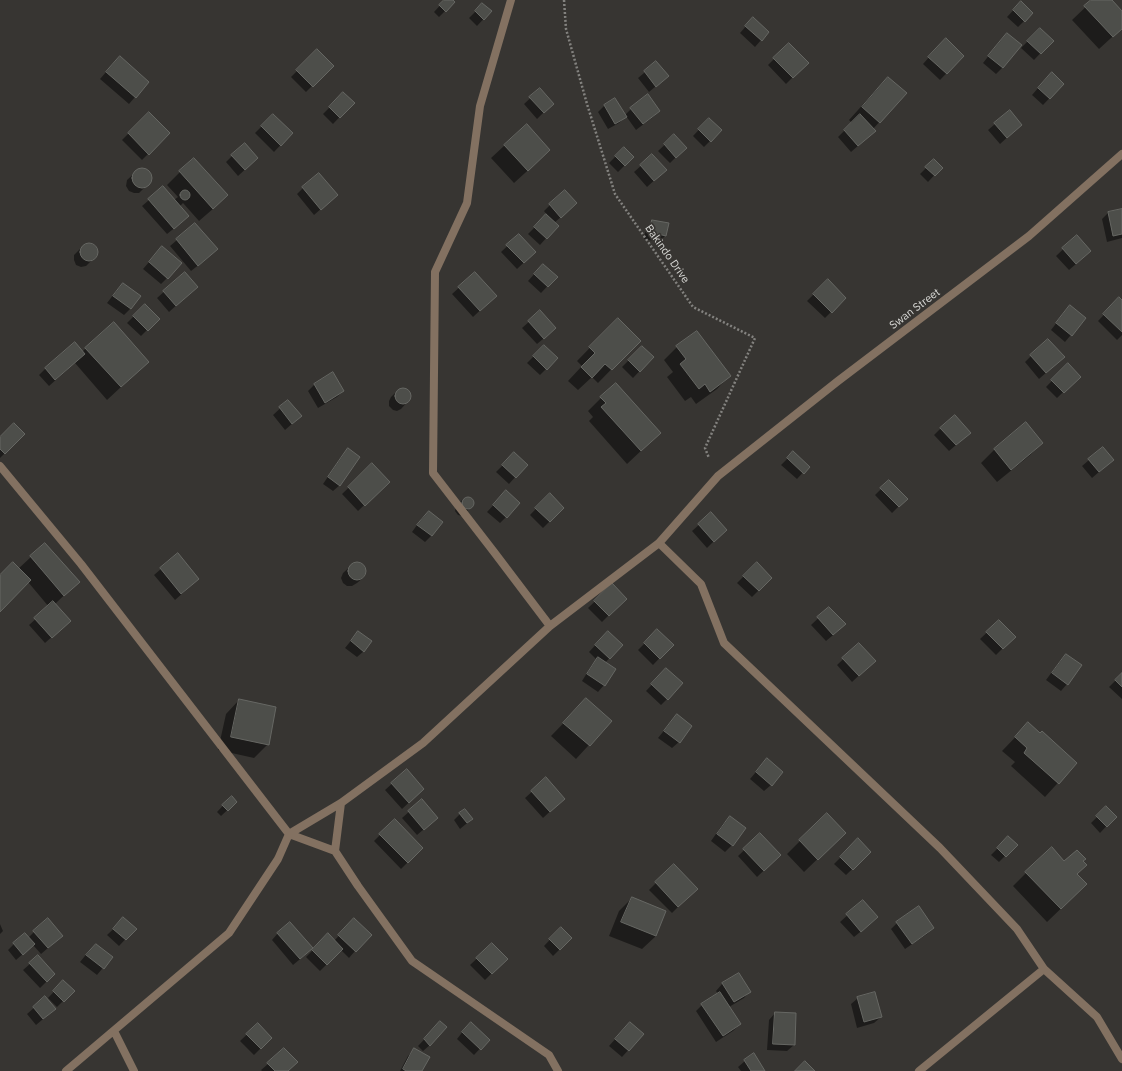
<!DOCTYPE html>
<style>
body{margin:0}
canvas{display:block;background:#373532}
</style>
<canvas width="1122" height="1071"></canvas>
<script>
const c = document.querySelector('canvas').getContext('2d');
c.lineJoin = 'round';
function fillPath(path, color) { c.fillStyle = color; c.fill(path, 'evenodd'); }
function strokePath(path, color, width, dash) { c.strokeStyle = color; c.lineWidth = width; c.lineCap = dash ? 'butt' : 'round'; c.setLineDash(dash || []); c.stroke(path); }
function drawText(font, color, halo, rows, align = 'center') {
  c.font = font + ' "IBM Plex Sans",sans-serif'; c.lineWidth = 3.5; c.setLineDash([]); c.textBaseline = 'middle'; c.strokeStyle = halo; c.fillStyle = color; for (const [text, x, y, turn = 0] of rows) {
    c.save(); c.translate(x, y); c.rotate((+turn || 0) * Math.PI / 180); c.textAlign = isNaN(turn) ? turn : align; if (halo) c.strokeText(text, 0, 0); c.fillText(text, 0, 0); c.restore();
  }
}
fillPath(new Path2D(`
 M445,0H451L454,2L439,17L434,12Z
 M1093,0H1110L1122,12V28L1099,49L1072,20Z
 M1021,2L1032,13L1018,27L1007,17Z
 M476,11H491L477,26L469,18Z
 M747,25L768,32L755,47L740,33Z
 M1040,29L1052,41L1034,60L1021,48Z
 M1001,40L1002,68L996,74L983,63Z
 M789,44L807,63L786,84L768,65Z
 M939,46L963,56L940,80L923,64Z
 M317,51L332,66L306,92L291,77Z
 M656,63L668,76L649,92L638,78Z
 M113,64L148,82L129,104L100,79Z
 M888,78L906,93L873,129L868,137L851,152L838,137L852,123L849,120L875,91Z
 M1045,80L1063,84L1043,105L1032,95Z
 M540,89L546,110L537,119L524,104Z
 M343,94L353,103L333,124L323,114Z
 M615,99L625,115L631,109L659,111L653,117L636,130L626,116L619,123L608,129L598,112L604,106Z
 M149,113L169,133L142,160L122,140Z
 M273,115L292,133L274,152L255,133Z
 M709,119L721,130L704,147L693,136Z
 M995,124L1021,125L1000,144L988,130Z
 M674,136L685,148L670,163L658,151Z
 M505,145L536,163L514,183L491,158Z
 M624,148L633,157L618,172L609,163Z
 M232,156L251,164L238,176L226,162Z
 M652,156L659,176L647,187L634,172Z
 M934,160L941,168L928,182L920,174Z
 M143,169L148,171L151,176L150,182L139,193H134L129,191L126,186L127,180L138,170Z
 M180,172L214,208L199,221L183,203L180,206L182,222L167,234L142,206L149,200H174L178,197L167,185Z
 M303,188L330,201L314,215L297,194Z
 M550,205L569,210L554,223L557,226L540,245L528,234L547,215L544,211Z
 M1122,210V238L1107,242L1102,219L1108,213Z
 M653,221L665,236L659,242L644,239L646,227Z
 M519,235L535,252L517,269L501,252Z
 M1077,236L1083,258L1069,270L1056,256Z
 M177,240L210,256L191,271L170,246Z
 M90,243L95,245L97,250V255L86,266L81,267L76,265L74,260V255L85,244Z
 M156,254L167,278L161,284L143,269Z
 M537,271L556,277L541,293L528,281Z
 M185,273L190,293L169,312L157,298Z
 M475,273L489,302L473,317L452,294Z
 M828,280L845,298L825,318L807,301Z
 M123,284L139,296L130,309L124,315L107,303L117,290Z
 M1119,299L1122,301V335L1117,340L1098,321Z
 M145,305L158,319L141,336L127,323Z
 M540,312L549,334L537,344L522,328Z
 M1064,313L1085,318L1065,342L1051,330Z
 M618,319L639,341L598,383L592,377L578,390L568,381L582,366L577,361Z
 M544,346L557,358L540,375L527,363Z
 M642,347L653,357L633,378L622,367Z
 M677,347L730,375L717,389L696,404L691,397L685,401L667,377L673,372L664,360Z
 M86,348L148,362L107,400L75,363L49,386L39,375L46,368L82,352Z
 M1031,356L1057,363L1039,379L1025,362Z
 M1068,364L1080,376L1057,398L1046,387Z
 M332,374L343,391L337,397L318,408L308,391L314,385Z
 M403,389L407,390L410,393L411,398L401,409L397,411L393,410L389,406V401L391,397L398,390Z
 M601,398L660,433L627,464L589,421L593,417L588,411Z
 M288,401L301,416L285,430L273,415Z
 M1026,423L1042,443L1029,456L997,482L981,463L994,450Z
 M941,428L963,439L949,451L934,435Z
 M24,434L0,458V438Z
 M348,450L340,485L333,491L323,484L342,456Z
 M793,453L808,467L797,479L781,465Z
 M514,454L526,465L509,484L496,472Z
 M1089,460L1106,466L1092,478L1082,466Z
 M372,465L388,482L358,511L342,494Z
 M889,481L906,499L892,513L875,495Z
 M550,494L563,508L543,528L530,515Z
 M467,497L471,498L473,502L472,506L462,516L458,515L455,511L456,507L462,500Z
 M500,498L506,517L500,523L487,512Z
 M429,512L442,522L431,536L425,542L412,532L422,518Z
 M711,514L725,530L707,548L692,531Z
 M45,544L78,582L55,604L63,627L45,643L29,625L49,607L28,582L0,610V576L18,569Z
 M178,554L192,585L175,600L154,575Z
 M354,563H360L364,567L366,572L364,577L357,583L352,586H347L343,583L341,578L343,573Z
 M757,563L771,578L752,597L737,583Z
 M612,585L625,599L602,622L588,608Z
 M829,608L838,631L826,641L811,625Z
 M999,621L1014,637L996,655L980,639Z
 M657,631L672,645L653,665L638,650Z
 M358,632L364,651L357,657L345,648Z
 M601,639L621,645L605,663L604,685L598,692L582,681L592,665L597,660L589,652Z
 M859,644L868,667L852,682L837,665Z
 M1066,655L1067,684L1061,691L1046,680L1060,661Z
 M1122,674V699L1109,687Z
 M660,676L667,699L661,705L646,691Z
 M239,700L268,744L254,758L218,750L226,714Z
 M586,700L611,721L576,759L551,736Z
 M677,715L679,742L672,748L658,738L671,722Z
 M1028,724L1076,763L1045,797L1011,766L1015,762L1002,751Z
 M761,766L771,785L764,791L750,779Z
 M406,771L417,795L402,809L385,790Z
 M546,779L557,805L543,818L525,798Z
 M231,797L236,802L221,816L217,812Z
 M421,801L430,824L417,835L402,818Z
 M1106,808L1115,817L1100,833L1091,823Z
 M460,814L472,819L460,829L454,820Z
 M730,817L744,828L732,845L725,852L711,841L723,824Z
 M395,820L422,848L401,869L374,841Z
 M760,835L780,855L757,877L738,856Z
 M1008,838L1016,845L999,862L991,855Z
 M858,840L870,852L846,875L834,864Z
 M800,841L831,846L804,872L787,854Z
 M1082,861L1076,874L1073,897L1047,922L1013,886L1026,873L1064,862Z
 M674,865L696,889L672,913L649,890Z
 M632,898L656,936L642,949L609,936L619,911Z
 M863,901L870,924L854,937L840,922Z
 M124,919L135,929L119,946L107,935Z
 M897,923L933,928L927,934L905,949L891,929Z
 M0,924L3,931L0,934Z
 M348,926L355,951L349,958L341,950L320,971L306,957L328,935L334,941Z
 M561,928L571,938L553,956L544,946Z
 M34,932L55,942L41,954L33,945L16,960L8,950L14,944L28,938Z
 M278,933L305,955L293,965L272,940Z
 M492,944L506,959L485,980L470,965Z
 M89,951L111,958L97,975L80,962Z
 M38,957L54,974L40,988L23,970Z
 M739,974L750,991L744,998L729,1007L740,1024L733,1031L716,1042L696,1011L702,1005L718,994L716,991L722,984Z
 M63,982L73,991L57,1007L48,998Z
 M45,998L55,1009L36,1025L27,1014Z
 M858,998L881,1017L874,1023L857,1028L851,1004Z
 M775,1013L794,1045L787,1051L767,1050L769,1020Z
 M258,1024L271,1038L254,1055L240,1041Z
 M434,1029L430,1045L423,1051L418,1046Z
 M624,1029L643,1034L622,1057L609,1046Z
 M464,1030L488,1040L474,1055L457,1039Z
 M415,1049L421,1071H400L408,1056Z
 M745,1061L764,1071H741L738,1067Z
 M268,1064L287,1071H262L261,1070Z`), '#0007');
const building = new Path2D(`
 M444,0H453L455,2L446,12L439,5Z
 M1091,0H1112L1122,11V29L1113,37L1084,6Z
 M1021,1L1033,13L1025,22L1013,10Z
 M482,3L492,11L484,20L475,11Z
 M753,17L769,32L762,41L745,26Z
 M1040,28L1054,41L1041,54L1027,41Z
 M1007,33L1022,45L1003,68L988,56Z
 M946,38L964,56L947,74L928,57Z
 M789,43L809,63L793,78L773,58Z
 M317,49L334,66L313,87L296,70Z
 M120,56L149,82L136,98L106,72Z
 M656,61L669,76L656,87L644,71Z
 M1052,72L1064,84L1050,99L1038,88Z
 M888,77L907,93L880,123L862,107Z
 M540,88L554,104L544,113L529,97Z
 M343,92L355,103L340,118L329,107Z
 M648,94L660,111L643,124L630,108Z
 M615,98L627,117L615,124L604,105Z
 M1010,110L1022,125L1007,138L994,123Z
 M149,112L170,133L149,155L128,133Z
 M273,114L293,133L281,146L261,126Z
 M860,114L876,131L858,146L844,130Z
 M709,118L722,130L711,142L698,129Z
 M527,124L550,150L528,171L504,145Z
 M674,134L687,148L676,158L664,144Z
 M245,143L258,158L245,170L231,155Z
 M624,147L634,157L625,166L615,156Z
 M652,154L667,170L654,181L640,165Z
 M194,158L228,195L213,209L179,171Z
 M934,159L943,168L935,176L925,167Z
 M132 178a10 10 0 1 1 20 0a10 10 0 1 1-20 0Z
 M319,173L338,195L321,210L302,187Z
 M163,186L189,216L174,229L148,199Z
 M565,190L577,203L561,218L549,204Z
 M180 195a5 5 0 1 1 10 0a5 5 0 1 1-10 0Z
 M1122,209V234L1113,236L1108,212Z
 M546,214L559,226L547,239L534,227Z
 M652,220L669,223L666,236L650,232Z
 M195,223L218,249L198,266L176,239Z
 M519,234L536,252L524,263L506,245Z
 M1077,235L1091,251L1076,264L1062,248Z
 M80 252a9 9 0 1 1 18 0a9 9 0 1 1-18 0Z
 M162,246L182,263L168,279L149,262Z
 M543,264L558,277L548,287L534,274Z
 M185,272L198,287L176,306L163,291Z
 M475,272L497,296L480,311L458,287Z
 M828,279L846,298L832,313L813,294Z
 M123,283L141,296L131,309L113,296Z
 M1119,297L1122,300V332L1103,314Z
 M145,304L160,319L148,331L133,316Z
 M1070,305L1086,318L1072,336L1056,323Z
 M540,310L556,328L544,339L528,321Z
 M618,318L641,341L612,370L605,364L592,378L581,367L595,353L589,347Z
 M114,322L149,362L121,387L85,348Z
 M697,331L731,376L710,392L705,384L699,389L680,364L686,359L676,346Z
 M1048,339L1065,357L1046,373L1030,355Z
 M75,342L85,354L55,380L45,368Z
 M544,345L558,358L547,370L533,356Z
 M642,346L654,357L640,372L628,360Z
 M1068,363L1081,377L1064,393L1051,380Z
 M333,372L344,391L325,403L314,384Z
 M616,383L661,433L641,451L601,407L606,403L600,397Z
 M395 396a8 8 0 1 1 16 0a8 8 0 1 1-16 0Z
 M288,400L302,416L292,424L279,407Z
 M955,415L971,433L956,445L940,428Z
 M1026,422L1043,443L1011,470L994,449Z
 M14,423L25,434L5,454L0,449V437Z
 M1103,447L1114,460L1099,472L1088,459Z
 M348,448L360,457L340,486L328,477Z
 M793,451L810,467L804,474L787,458Z
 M514,452L528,465L516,478L502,465Z
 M372,463L390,482L365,506L348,487Z
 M889,480L908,499L899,507L880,488Z
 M506,490L520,503L507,518L493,505Z
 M550,493L564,508L550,522L535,508Z
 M462 503a6 6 0 1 1 12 0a6 6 0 1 1-12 0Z
 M429,511L443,522L432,536L417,525Z
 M711,512L727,530L714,542L698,524Z
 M45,543L80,582L64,596L30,556Z
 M178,553L199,579L181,594L160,568Z
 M348 571a9 9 0 1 1 18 0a9 9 0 1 1-18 0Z
 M13,562L31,580L0,612V575Z
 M757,562L772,578L759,591L743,576Z
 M612,583L627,599L609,616L594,601Z
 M53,601L71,621L52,638L34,618Z
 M829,607L846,624L833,635L817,617Z
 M999,620L1016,637L1003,649L986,632Z
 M657,629L674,645L660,659L644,643Z
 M358,631L372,641L364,652L351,641Z
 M608,631L623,645L610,659L595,645Z
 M859,643L876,661L859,676L842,658Z
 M1066,654L1082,665L1068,685L1052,673Z
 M598,657L616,669L605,686L587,674Z
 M666,668L683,683L668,700L651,684Z
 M1122,673V687L1115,680Z
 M586,698L612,721L590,746L563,723Z
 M239,699L276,707L269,745L231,737Z
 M677,714L692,726L680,743L664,731Z
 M1028,722L1040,733L1042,731L1077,763L1059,784L1024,753L1027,748L1015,737Z
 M767,758L783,772L772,786L756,772Z
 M407,769L424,789L409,803L391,783Z
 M546,777L565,799L550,812L531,791Z
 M232,796L237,802L228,811L222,805Z
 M422,799L438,818L424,830L408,811Z
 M1106,806L1117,817L1107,827L1096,816Z
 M465,809L473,819L467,823L459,813Z
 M827,813L846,833L818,860L799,840Z
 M730,816L746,828L733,846L717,834Z
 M395,819L423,848L408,863L379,834Z
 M760,833L781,855L764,871L743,849Z
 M1008,836L1018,845L1006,857L997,848Z
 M858,838L871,852L853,870L840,857Z
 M1052,847L1064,861L1077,850L1086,859L1083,861L1087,865L1077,874L1087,884L1061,909L1025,872Z
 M674,864L698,889L678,907L655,882Z
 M632,897L666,911L656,936L621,922Z
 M863,900L878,917L861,932L846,914Z
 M919,906L934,928L912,944L896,922Z
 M123,917L137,929L126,940L113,929Z
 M48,918L63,936L48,948L33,931Z
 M354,918L372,935L356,952L338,935Z
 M290,922L313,948L300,959L277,933Z
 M561,927L572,938L560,950L549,939Z
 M25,933L35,944L23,955L13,943Z
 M328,933L343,949L327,965L312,950Z
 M492,943L508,959L492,974L476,958Z
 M96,944L113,957L104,969L86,955Z
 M38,955L55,974L47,982L29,963Z
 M739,973L751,992L734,1002L722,983Z
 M63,980L75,991L64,1002L53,991Z
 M720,992L741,1024L723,1036L701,1004Z
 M875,992L882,1017L864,1022L857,997Z
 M45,996L56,1009L43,1019L33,1007Z
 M775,1012L796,1013L795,1045L773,1044Z
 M440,1021L447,1027L430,1046L424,1039Z
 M471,1022L490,1040L481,1050L462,1032Z
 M630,1022L644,1034L629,1051L615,1039Z
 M258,1023L272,1038L261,1049L246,1034Z
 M284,1048L298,1062L288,1071H275L267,1063Z
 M414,1048L430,1057L422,1071H406L403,1069Z
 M754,1053L765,1071H751L744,1060Z
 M805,1061L815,1071H795Z`);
fillPath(building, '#4d4e4a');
strokePath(building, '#666763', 1);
strokePath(new Path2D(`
 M564,0L566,29L587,104L615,194L693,307L755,338L705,448L709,458`), '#83827f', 2.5, [2, 2]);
strokePath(new Path2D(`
 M511,0L480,106L467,203L435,272L433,473L494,552L550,626
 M0,466L81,564L289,834L335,851
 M659,543L701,584L724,643L940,848L1017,929L1044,969L1097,1017L1122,1059
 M341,803L335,851L358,886L412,961L549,1055L558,1071
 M114,1031L134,1071
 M66,1071L229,933L278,859L289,834L341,803L423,743L550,626L659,543L718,476L838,381L1029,236L1122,154
 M919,1071L1044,969`), '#837161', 8);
drawText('11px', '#d8d8d5', '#373532', [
 ["Bakindo Drive",667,254,55],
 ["Swan Street",915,309,-37]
]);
</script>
